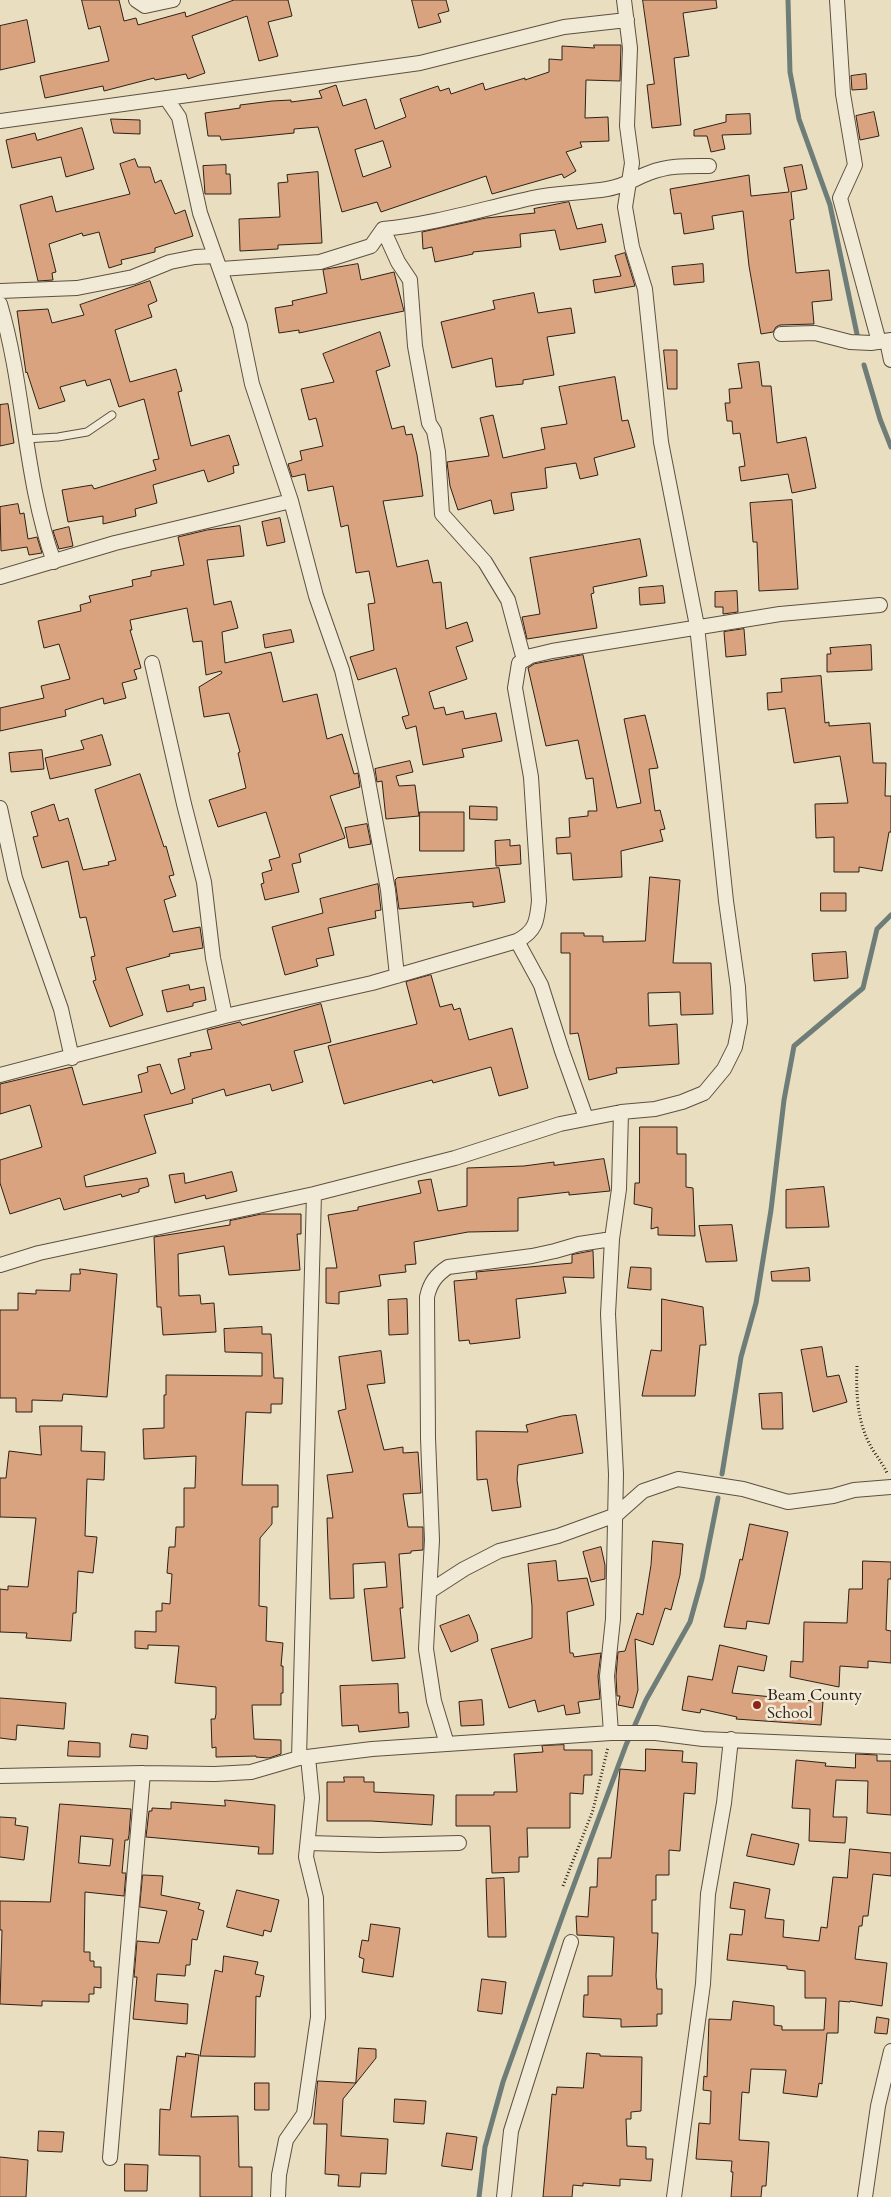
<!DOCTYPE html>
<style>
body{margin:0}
canvas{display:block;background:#e9dec0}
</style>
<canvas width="891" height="2197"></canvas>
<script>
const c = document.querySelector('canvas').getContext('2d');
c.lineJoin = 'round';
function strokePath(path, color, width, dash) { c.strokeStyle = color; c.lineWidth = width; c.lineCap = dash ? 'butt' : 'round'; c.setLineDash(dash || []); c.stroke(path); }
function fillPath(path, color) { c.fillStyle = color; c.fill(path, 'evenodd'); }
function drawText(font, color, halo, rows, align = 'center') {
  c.font = font + ' Cardo,serif'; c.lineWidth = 5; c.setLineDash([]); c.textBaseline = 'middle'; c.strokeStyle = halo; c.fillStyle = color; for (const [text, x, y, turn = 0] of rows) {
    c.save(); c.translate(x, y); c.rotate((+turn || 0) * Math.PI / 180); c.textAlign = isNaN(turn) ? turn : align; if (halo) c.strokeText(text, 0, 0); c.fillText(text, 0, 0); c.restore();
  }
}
strokePath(new Path2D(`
 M788,0L790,72L799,119L830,205L858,339
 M864,365L880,419L891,447
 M722,1474L741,1357L756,1303L771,1210L784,1100L794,1046L863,988L877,929L891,915
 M479,2197L485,2147L503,2082L566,1906L626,1745L646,1700L690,1622L702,1579L718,1498`), '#6f7d78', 5);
const building = new Path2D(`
 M82,0H119L124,21L136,18L138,25L185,12L186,17L234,0H288L292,16L268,22L278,56L259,61L247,16L192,36L205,73L188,79L186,74L155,80L154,78L104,91L103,86L45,98L40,76L109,61L100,26L89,29Z
 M412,0H446L449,11L438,14L441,22L419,28Z
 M643,0H716L717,8L683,13L689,56L674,58L681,125L652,128L647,85L654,84Z
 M27,20L35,62L0,70V26Z
 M594,45H621L620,81L586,80L585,118L608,117L609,141L580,142L582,147L566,152L576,171L564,178L562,174L492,194L486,176L381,212L377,202L342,212L318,127L294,129V133L245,138L221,140L220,136H208L205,113L240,108V105L272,101L291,100V102L322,98L319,91L336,85L343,106L366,99L375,129L406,117L400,99L438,86L440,91L449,88L451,94L483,83L485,90L525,78V80L549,72V59L562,60V46L594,48ZM383,141L391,167L363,177L355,150Z
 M866,74L867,89L852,90L851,76Z
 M874,112L879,136L860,140L856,116Z
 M750,114L751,134L722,135L725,149L711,152L707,136H694V130L726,122V115Z
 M111,119L140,120V134L114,133Z
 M82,128L94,169L66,177L61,157L12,168L6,140L35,133L37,140Z
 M135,159L138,167H150L155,183L161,180L175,214L185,210L193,236L155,248V252L121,260L122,264L109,268L99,232L83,236L82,233L49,244L56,272L52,273L53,280L38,281L20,205L52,196L56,212L130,194L120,164Z
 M226,165V174H230L231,194H205L203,166Z
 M802,165L807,189L791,192L794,219L790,220L796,273L829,270L832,300L812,302L814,324L780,325L776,327L773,332L761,334L749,266L743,211L712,216L714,229L684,234L681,213L674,214L670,189L749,175L751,196L789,192L784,168Z
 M318,172L322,243L278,245V249L240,251L239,219L280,217L278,183L288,182L287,175Z
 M569,202L577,229L602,224L606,242L560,250L555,230L520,234L521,247L473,252V254L435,262L432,247L423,249L422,232L486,218L535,213L534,209Z
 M625,253L635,286L595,293L593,280L621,276L615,256Z
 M358,264L361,280L394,272L404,311L299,333V330L279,333L275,308L293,305L292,301L327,293L323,270Z
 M703,264L704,282L674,285L672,267Z
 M150,281L157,301L148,305L152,317L115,330L130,382L176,369L182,391L178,392L191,446L229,435L239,465L233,466L234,473L208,482L204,470L153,485L157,503L135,509L136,516L103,524V516L68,522L62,490L92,485L94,489L156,470L153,460L159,459L144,399L119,407L110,379L87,386L85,380L60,387L65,401L39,409L27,372L26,373L17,311L48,309L52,323L84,315L80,305Z
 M534,293L538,313L571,308L575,333L547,337L554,375L523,380V384L496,387L492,358L452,368L441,322L495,309L493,301Z
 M380,332L390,366L376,371L392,429L404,426L406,435L412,434L417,455L423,496L383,501L397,567L428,560L433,583L441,582L446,629L467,622L473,641L456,647L467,679L429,692L434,709L444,707L446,715L463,711L465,719L496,713L502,741L462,749L464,757L423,765L416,726L406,729L402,717L409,715L396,668L358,680L350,657L374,650L368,604L375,603L369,571L356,573L348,525L341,527L333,486L308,491L305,474L292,477L288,464L302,460L300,451L323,446L316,418L309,420L301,389L334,382L323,354Z
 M664,350H677V389H668Z
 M759,362L762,386H771L777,443L806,437L816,488L792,493L788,474L741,481L739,467L745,466L740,433L733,434L732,421H727L725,403H730L729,389L742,388L738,364Z
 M615,377L622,421L628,420L635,447L594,458L598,475L580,479L576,463L545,468L547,488L511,493L514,510L494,514L491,500L458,510L450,486L447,462L489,456L480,418L493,415L503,458L545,449L541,428L567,424L559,387Z
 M8,404L14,443L0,446V405Z
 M792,500L798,589L759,591L757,542H753L750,503Z
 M18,504L20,514L24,513L28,539L37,537L42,553L29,555L27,547L1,551L0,507Z
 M280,518L285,542L267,546L262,522Z
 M240,526L244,556L207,560L214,605L231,601L238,628L222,632L225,663L271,652L283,702L317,694L327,739L342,734L354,774L358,773L360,787L330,796L345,838L299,854L301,862L292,864L299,892L265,900L261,884L264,883L262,873L272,870L269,860L280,857L266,812L218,827L209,800L246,788L238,753L240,752L229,713L204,717L199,687L222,673L221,671L206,675L202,641L193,642L187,608L130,620L132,630H130L141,668L134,670L137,679L122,683L126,698L104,704L103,698L65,710L66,716L0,731V708L44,698L41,686L70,679L59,644L44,648L38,621L81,611L80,605L91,602L89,596L133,586L132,580L151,576V571L184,565L178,537L207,530Z
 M69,527L73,546L59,549L53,531Z
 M640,539L647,576L593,587L594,593L591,594L597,628L527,639L522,617L540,614L530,558Z
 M663,586L665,603L640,605L639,588Z
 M737,591L738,612L723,614V607H715V592Z
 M744,629L746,655L726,657L724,632Z
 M291,630L294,642L265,648L263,635Z
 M871,645L872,670L827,672V654H831L830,648Z
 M583,655L617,808L641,803L624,719L645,715L658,768L649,769L655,811L660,810L665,829L660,830L663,841L621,851L622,877L573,880L571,853L557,854L556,838L570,837L569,818L588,816V811H597L593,778L586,779L578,740L546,746L528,668L534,664Z
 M821,676L825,723L829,722V726L870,723L873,763H886L885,796H891V832H889L882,871L859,867V872H834V837L816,838L815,804L848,803L840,756L794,763L785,708L768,710L767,693L782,692L781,679Z
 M102,735L111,765L50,779L45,758L84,749L81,741Z
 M42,750L44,769L11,772L9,753Z
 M410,761L413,772L396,776L399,786L415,785L419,816L386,819L382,781L377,782L375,769Z
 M140,774L164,847L166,846L174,875L169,876L176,896L164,900L173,932L200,927L203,948L169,954L170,956L126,968L143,1015L110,1027L93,981L96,980L91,957L95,956L86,917L80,918L68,861L42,868L33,837L38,836L31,812L54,804L59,821L68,818L83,870L109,865L108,862L116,860L95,790Z
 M470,806L497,807V820L470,819Z
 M420,812H464V851H420Z
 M367,824L371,844L349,848L345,828Z
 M510,840V846L520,845L521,864L496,866L495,841Z
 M499,868L505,902L473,907V902L399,909L395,880L397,878Z
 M650,877L680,880L673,963H711L713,1014L681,1015L680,992L648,993L649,1026L677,1024L679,1064L616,1068L617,1073L589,1080L578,1033L570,1034V953H561V933H584V936H603V942L645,941Z
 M378,884L381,910L375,911L376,918L328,928L334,955L316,959L318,966L285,975L272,927L323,913L320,899Z
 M821,893H846V911H821Z
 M846,952L848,978L814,981L812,954Z
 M431,975L440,1007L452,1004L454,1010L460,1008L469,1040L512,1028L528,1088L499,1096L491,1067L433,1083L432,1080L344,1104L328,1046L417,1024L406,982Z
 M189,985L190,990L204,987L206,1000L193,1003V1006L167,1012L162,991Z
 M321,1004L331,1042L294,1051L303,1082L272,1091L270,1084L226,1096L224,1089L192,1099L193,1103L144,1115L156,1153L84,1176L86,1187L147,1178L149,1186L139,1189V1192L122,1197L121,1194L64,1210L60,1198L10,1214L0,1183V1160L42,1147L30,1105L0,1114V1084L72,1067L83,1105L142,1092L138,1075L148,1072L147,1067L160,1064L171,1094L185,1089L178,1059L191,1056L190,1053L212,1049L207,1030L240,1022L242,1025Z
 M640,1127H677V1154H686V1187L693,1188L695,1236L658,1235V1227L651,1229L652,1208L634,1204L635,1183H639Z
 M604,1159L610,1191L569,1195V1192L518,1198V1231L468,1232L414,1242L416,1264L405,1265L406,1272L379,1275L381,1286L339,1292V1304L326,1303V1268H337L328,1215L358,1210V1207L421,1193L418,1181L431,1179L438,1211L467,1206V1168L524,1166L554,1162V1165Z
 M232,1172L237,1191L206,1199L205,1195L175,1203L169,1175L184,1173L185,1183Z
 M824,1187L829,1227L786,1228V1190Z
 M262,1214H301V1234H297L300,1270L229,1275L224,1246L178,1254L179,1296L200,1295L201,1304L214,1303L216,1332L163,1335L161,1307H157L154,1237L230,1225V1221Z
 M732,1225L737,1261L706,1262L699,1226Z
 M593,1251L594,1278L563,1277L566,1293L516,1299L520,1338L470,1344L469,1340L459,1341L454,1281L477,1279L476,1272L572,1263V1255Z
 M631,1267L651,1268V1290L628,1288Z
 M809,1268L810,1281H772L771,1272Z
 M80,1269L117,1274L107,1397L63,1394L62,1401L32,1400V1412H16V1398H0V1310H18V1293L36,1294V1290L70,1291L71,1274H80Z
 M407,1299L408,1334L389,1335L388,1300Z
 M662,1299L703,1307L706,1345H700L695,1396H642L651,1350L661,1351Z
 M262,1327V1334H271L274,1378H283L282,1404H271V1413L246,1412L242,1485H278V1507H272V1524L260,1538L259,1606L267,1607L266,1641L283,1643L281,1666H283V1693H281V1705H252L254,1739L281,1740V1754L269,1758L256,1757V1756L216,1757V1747L212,1748L211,1719H215L216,1714V1687L175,1683L179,1646L148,1645V1649L135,1648V1631L156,1632V1611H162V1603L170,1604L172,1574L167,1573L169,1547H175L176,1527H184V1488H195L196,1456L144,1459L143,1429L164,1428V1395H166V1375L262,1376V1353L225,1352L224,1329Z
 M822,1347L827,1377L839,1375L847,1402L813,1412L801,1350Z
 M381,1351L385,1383L367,1385L384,1450L403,1447V1453L418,1452L421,1493L403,1494L408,1527H423V1550L411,1551V1553L399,1554L403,1608H400L405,1658L372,1661L364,1589L387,1587L385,1562L353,1564L354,1598L330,1599L327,1518H333L327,1475L353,1472L338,1411L346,1409L339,1357Z
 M782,1393L783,1429H762L759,1394Z
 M576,1415L583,1453L518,1465L517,1480L521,1507L492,1511L487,1479L477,1480L476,1431L528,1432L526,1425L562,1416Z
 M40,1426H82L81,1451L105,1452L104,1480L87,1479L85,1536L97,1537L93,1573L78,1571L76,1613H73L71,1641L26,1638L27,1633L0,1632V1589L8,1590V1586L28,1587L36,1518L0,1517V1478H6L9,1451L41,1455Z
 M750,1524L788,1532L769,1624L747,1621L746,1629L724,1627L740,1559L742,1560Z
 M653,1541L683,1544L680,1575L671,1610L665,1608L653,1645L635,1639L638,1690L633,1708L618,1705L620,1696H617L616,1676L618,1652L625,1651L637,1613L643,1615L651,1565Z
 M601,1547L605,1565V1579L591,1582L583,1552Z
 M556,1561L558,1581L587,1578L594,1605L567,1612L570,1653H573L574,1657L601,1653L598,1676L600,1699L578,1702L580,1713L566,1715L564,1705L538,1712L535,1700L509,1708L491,1649L532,1638V1606L528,1564Z
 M863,1561L891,1562V1579H888L886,1630L891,1631V1663L868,1661V1668L840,1666L839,1687L790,1677L791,1661L803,1662L804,1622L847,1623L849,1589H862Z
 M469,1615L477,1634L478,1641L451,1652L440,1626Z
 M720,1645L767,1656L764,1671L738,1666L732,1693L823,1702L821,1725L736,1719L737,1717L701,1709L700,1713L682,1710L688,1676L712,1680Z
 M398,1684L399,1713L408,1712L409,1727L359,1732L358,1725L342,1726L340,1686Z
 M0,1698L66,1703L64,1729L17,1725L16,1740L0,1738Z
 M482,1700L484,1725L461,1726L459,1702Z
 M132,1734L148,1736L147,1749L130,1747Z
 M69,1741L100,1743V1757L68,1756Z
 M564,1745V1750H592V1775H584L583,1794L570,1793V1828H527L528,1857H519V1872L492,1873L490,1826H456V1795H494V1792H517L514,1754L543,1752L542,1746Z
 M646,1749L683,1751L682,1762L697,1763L695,1794L684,1793L680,1851L669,1850V1875H656V1900H652V1933H658L656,1976L657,1989H662V2014H657V2026L621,2027V2019L583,2017L584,1995H588V1976H612L614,1937L577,1935L576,1916L588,1917L590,1887H597L598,1858H611L620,1769L645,1771Z
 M856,1754L877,1755V1761H891V1815L867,1813L868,1781L836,1780L833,1817H847L845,1843L809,1841L810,1809L792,1808L796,1760L826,1763L825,1766L855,1768Z
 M344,1777H364V1782H374V1792L434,1795L432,1825L371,1821H327V1782H344Z
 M225,1800L275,1805L273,1854H258L259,1847L146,1837L149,1811H152V1808L171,1809V1802L225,1806Z
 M60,1804L131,1809L129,1835L128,1840H125L122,1873H126L124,1896L85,1892L84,1952H90V1961H94V1967H101V1988L94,1987V1994H89V2002L42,2001V2006L0,2004L2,1930H0V1901L50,1902ZM81,1836L113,1839L110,1866L79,1863Z
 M0,1817L16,1818L15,1825L28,1827L24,1860L0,1857Z
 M752,1834L799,1844L794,1865L747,1856Z
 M850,1849L891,1853V1876L873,1874L868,1916H863L862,1926H859L855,1959L887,1963L882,2006L850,2001V2002L839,2001L838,2033H827L822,2084L819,2083L817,2097L783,2093L786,2070L751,2069L749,2093L742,2092L739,2140L769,2142L766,2186H762L761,2197H731L733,2172H731L732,2161L696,2159L699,2123L710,2124L711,2091L703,2090L704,2076L707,2077L709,2019L731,2020L733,2001L774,2006V2025L782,2026V2030H824L826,1998H805V1971L787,1969V1966L727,1960L730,1934L742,1935L745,1910L730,1908L734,1882L770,1889L765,1918L784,1920L783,1937L819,1941L821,1927L827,1928L833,1877L847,1878Z
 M143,1875L163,1876L161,1895L200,1903L198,1909L204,1911L197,1940L192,1939L190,1965H186L185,1976L157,1974L155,2001L188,2004L187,2024L133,2019L137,1977H134L137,1941L159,1943L167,1911L140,1907Z
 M504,1878L506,1937H488L486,1879Z
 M237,1890L279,1900L271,1932L264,1930L263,1936L227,1927Z
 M371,1924L400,1928L393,1977L362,1972L364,1959L359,1957L362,1940L368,1941Z
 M224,1956L258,1962L255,1974L264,1976L260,1997L256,1996L255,2057L200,2056L215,1970L222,1972Z
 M482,1979L506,1982L502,2014L478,2011Z
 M877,2017L889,2019L887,2034L875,2033Z
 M359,2048L376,2049V2058L356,2083Z
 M186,2053L199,2055L191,2117L238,2116L239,2167H252V2197H200V2156L159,2155L160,2109L170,2110L177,2056L185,2057Z
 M587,2053L600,2054V2056L642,2057L641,2111L631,2112V2119H626L627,2146L646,2147V2159H653L651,2181L620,2179V2186L583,2183V2186L573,2185L572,2197H543L552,2094L556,2095L557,2087L583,2088Z
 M318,2081L356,2083L343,2099L341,2136L388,2139L386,2174L361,2173L360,2187L338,2186L339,2175L325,2174L327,2124H314Z
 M255,2083H269V2110H255Z
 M395,2099L426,2101L424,2124L394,2122Z
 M39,2131L64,2132L62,2152L38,2151Z
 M447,2133L477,2137L472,2170L442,2166Z
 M0,2157L28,2160L26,2197H0Z
 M125,2164L148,2165L147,2191H125Z`);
fillPath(building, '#daa37f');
strokePath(building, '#2f2016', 1);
const lane = new Path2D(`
 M26,439L58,437L87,432L112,415`);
const street = new Path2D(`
 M136,0L145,6L173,0
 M837,0L843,94L855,165L840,198L879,342
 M166,98L179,117L200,213L240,326L252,384L291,501L316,596L342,670L367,775L388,890L397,976
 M0,121L420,63L564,27L627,20
 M383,229L398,262L410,280L415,346L429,423L434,431L438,452L442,514L485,562L508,600L524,660
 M221,269L320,262L371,246L383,229C434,224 482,209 532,198C556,193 582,193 607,189C626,186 633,179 649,173C669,165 689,166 709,166
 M0,291L77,288L133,277L170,262L195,257L215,256
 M0,304C25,389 24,479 54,562
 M781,334L815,333L850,342L871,343L891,340
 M887,341L891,360
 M0,577L115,543L291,501
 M152,663L184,804L204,882L213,958L225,1016
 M0,808L15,878L61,1009L72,1058
 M517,941L541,985L562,1051L586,1118
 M0,1075L225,1016L372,983L517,941C536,931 537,921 539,901L531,777L515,688L519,663L531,656L552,651L780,614L880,605
 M0,1265L39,1253L314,1194L455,1158L560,1124L621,1112L655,1109L682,1102L704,1093L724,1069L735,1047L740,1022L738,987L726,901L697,626L661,442L645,289L632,247L625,207L632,163L627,126L630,48L624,0
 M430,1591L464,1569L499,1551L558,1536L616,1515L643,1491L678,1479L743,1489L788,1502L833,1496L854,1490L891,1487
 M611,1733L607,1676L613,1619L616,1474L608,1314L612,1239L619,1189L621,1112
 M447,1744L434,1701L426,1649L432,1540L428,1438L427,1297C430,1283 436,1275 448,1267L532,1256L555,1251L579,1244L612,1239
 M299,1758L314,1194
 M0,1776L143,1773L215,1774L251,1772L299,1758L372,1749L611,1733H656L703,1739L891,1747
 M309,1843L379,1845L459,1843
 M110,2158L143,1773
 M278,2197L279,2175L286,2140L304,2114L318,2017L316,1898L306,1857L312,1798L308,1757
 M504,2197L511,2131L571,1942
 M674,2197L703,1984L708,1894L724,1803L731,1739
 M865,2197L878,2106L891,2051`);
strokePath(lane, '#5e5040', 9);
strokePath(street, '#5e5040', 16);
strokePath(new Path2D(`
 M857,1366C856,1392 857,1419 869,1443C874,1453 882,1462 887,1473
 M563,1886L593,1810L608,1747`), '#2f2016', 3, [1, 2.5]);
strokePath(lane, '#f1ead6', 7);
strokePath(street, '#f1ead6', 14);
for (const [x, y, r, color] of [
 [757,1705,5,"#8f2418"]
]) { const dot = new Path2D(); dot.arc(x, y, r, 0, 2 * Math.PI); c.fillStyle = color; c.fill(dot); strokePath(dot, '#f1ead6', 2); }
drawText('16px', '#2f2016', '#f1ead6', [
 ["Beam County",767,1696],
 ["School",767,1714]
], 'left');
</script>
